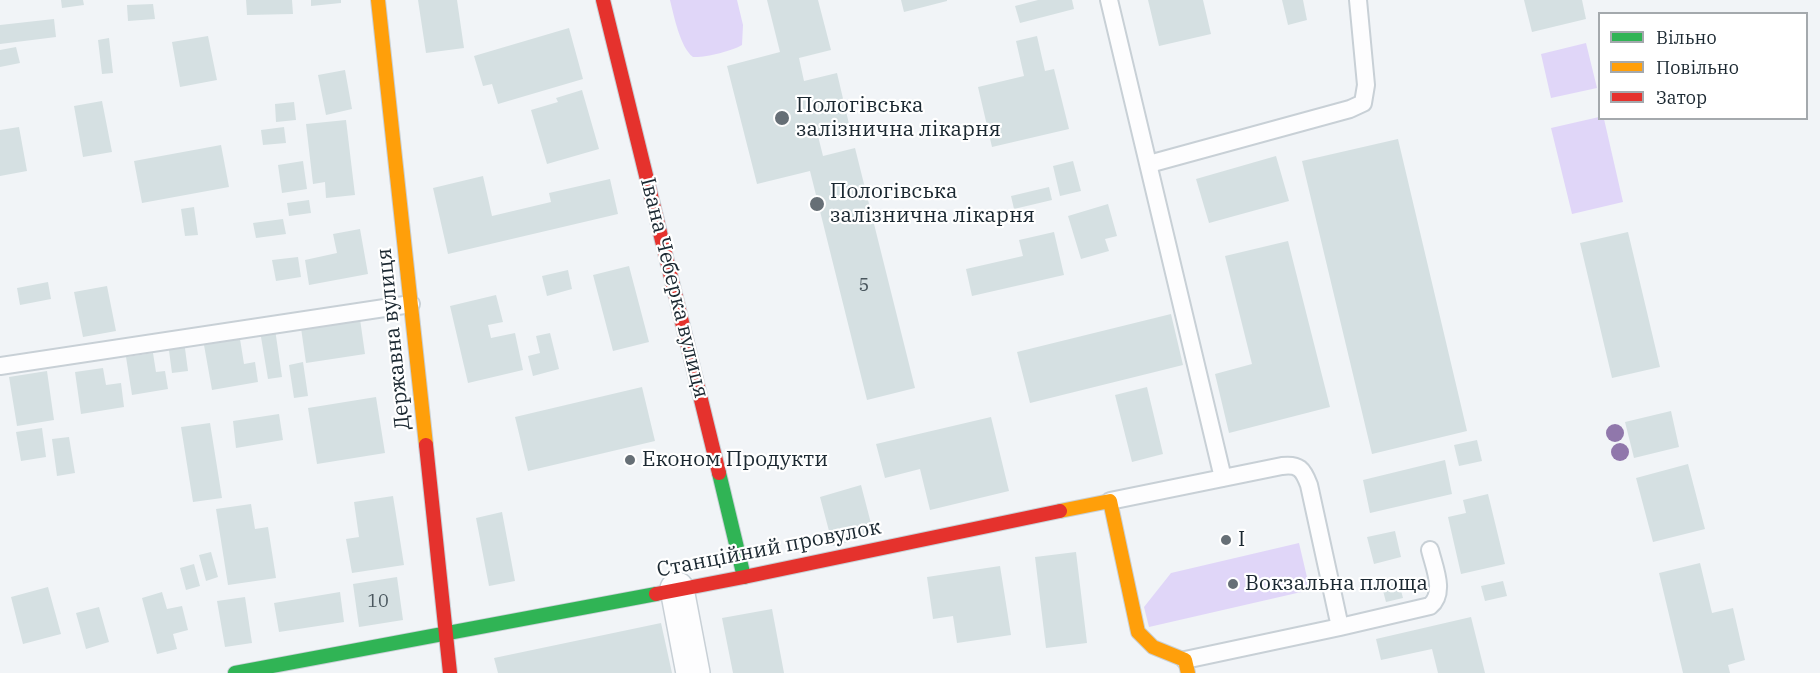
<!DOCTYPE html>
<meta charset="utf-8">
<style>
body{margin:0}
#map{position:relative;width:1820px;height:673px;overflow:hidden;background:#f1f4f7;font-family:"IBM Plex Serif",serif}
canvas{display:block}
.legend{position:absolute;left:1598px;top:12px;width:210px;height:108px;box-sizing:border-box;background:#fff;border:2px solid #a4a9ad;margin:0;padding:8px 10px;list-style:none;font-size:18px;color:#1b2831}
.legend li{display:flex;align-items:center;gap:12px;height:30px}
.legend b{width:30px;border:2px solid #a4a9ad}
</style>
<div id="map">
<canvas width="1820" height="673"></canvas>
<ul class="legend">
<li><b style="height:8px;background:#30b455"></b>Вільно</li>
<li><b style="height:8px;background:#ff9f0a"></b>Повільно</li>
<li><b style="height:8px;background:#e5322d"></b>Затор</li>
</ul>
</div>
<script>
const c = document.querySelector('canvas').getContext('2d');
c.lineJoin = 'round';
function fillPath(path, color) { c.fillStyle = color; c.fill(path, 'evenodd'); }
function strokePath(path, color, width, dash) { c.strokeStyle = color; c.lineWidth = width; c.lineCap = dash ? 'butt' : 'round'; c.setLineDash(dash || []); c.stroke(path); }
function drawText(font, color, halo, rows, align = 'center') {
  c.font = font + ' "IBM Plex Serif",serif'; c.lineWidth = 4.5; c.setLineDash([]); c.textBaseline = 'middle'; c.strokeStyle = halo; c.fillStyle = color; for (const [text, x, y, turn = 0] of rows) {
    c.save(); c.translate(x, y); c.rotate((+turn || 0) * Math.PI / 180); c.textAlign = isNaN(turn) ? turn : align; if (halo) c.strokeText(text, 0, 0); c.fillText(text, 0, 0); c.restore();
  }
}
fillPath(new Path2D(`
 M670,0H737L743,25L742,45C732,51 704,58 693,57C680,47 674,16 670,0Z
 M1586,43L1597,88L1551,98L1541,54Z
 M1599,117L1600,118L1604,119L1623,202L1572,214L1551,128Z
 M1299,543L1310,590L1149,627L1144,607L1171,573Z`), '#e0d6f8');
fillPath(new Path2D(`
 M61,0H83L84,5L62,8Z
 M246,0H292L293,14L247,15Z
 M311,0H341V3L311,6Z
 M418,0H457L464,48L426,53Z
 M767,0H818L831,50L799,58L804,81L837,73L849,124L817,132L823,156L855,148L915,388L867,400L810,171L757,184L727,66L780,52Z
 M901,0H947V1L904,12Z
 M1038,0H1072L1074,9L1020,23L1015,6Z
 M1148,0H1203L1211,34L1159,46Z
 M1282,0H1303L1307,20L1288,25Z
 M1524,0H1582L1586,19L1532,32Z
 M153,4L155,19L128,21L127,5Z
 M54,19L56,37L0,44V25Z
 M569,28L583,79L498,104L492,84L483,86L474,56Z
 M208,36L217,80L180,87L172,42Z
 M1037,36L1045,71L1054,69L1069,129L992,147L978,87L1024,76L1016,41Z
 M109,38L113,73L102,74L98,40Z
 M16,47L20,63L0,67V50Z
 M345,70L352,109L326,115L318,75Z
 M582,90L599,149L547,164L531,110L558,102L556,98Z
 M102,101L112,152L83,157L74,106Z
 M294,102L296,120L276,122L275,104Z
 M346,120L355,195L326,198L325,182L313,184L306,124Z
 M19,127L27,171L0,176V130Z
 M284,127L286,143L263,145L261,130Z
 M1398,139L1467,431L1372,454L1302,161Z
 M221,145L229,187L142,203L134,161Z
 M1276,156L1289,201L1209,223L1196,179Z
 M303,161L307,189L282,193L278,165Z
 M1073,161L1081,191L1060,196L1053,166Z
 M483,176L492,216L551,202L549,193L610,179L618,214L448,254L433,188Z
 M1049,187L1052,200L1014,209L1011,196Z
 M309,200L311,213L289,216L287,203Z
 M1108,204L1117,236L1105,239L1109,251L1081,259L1068,216Z
 M194,207L198,235L185,236L181,209Z
 M283,219L286,234L256,238L253,223Z
 M360,229L368,274L309,285L305,260L337,253L333,234Z
 M1054,232L1064,275L972,296L966,269L1023,256L1019,240Z
 M1628,232L1660,367L1612,378L1580,243Z
 M1288,241L1330,407L1229,433L1215,374L1252,364L1225,256Z
 M298,257L301,277L276,281L272,260Z
 M629,266L649,342L613,351L593,275Z
 M568,270L572,289L547,296L542,276Z
 M48,282L51,299L20,305L17,288Z
 M107,286L116,331L83,337L74,292Z
 M496,295L503,322L488,325L491,338L515,333L523,370L468,383L450,306Z
 M1171,314L1183,365L1030,403L1017,352Z
 M360,319L365,354L306,363L301,328Z
 M275,329L282,377L268,379L260,331Z
 M550,333L559,369L533,376L528,356L540,353L536,336Z
 M240,339L244,364L255,362L258,382L212,390L204,345Z
 M184,341L188,371L172,373L168,343Z
 M153,353L156,372L165,371L168,389L132,395L126,357Z
 M303,362L308,396L294,398L289,365Z
 M103,368L106,385L121,383L124,407L81,414L75,372Z
 M47,371L54,420L17,426L9,377Z
 M642,387L655,441L528,471L515,417Z
 M1147,387L1163,454L1132,462L1115,395Z
 M376,397L385,453L317,464L308,408Z
 M1671,411L1679,447L1634,458L1625,422Z
 M279,414L283,440L236,448L233,421Z
 M991,417L1009,491L930,510L920,469L885,478L876,444Z
 M210,423L222,498L193,502L181,427Z
 M42,428L46,457L21,461L16,432Z
 M69,437L75,473L57,476L52,439Z
 M1477,440L1482,461L1459,466L1454,445Z
 M1445,460L1452,494L1370,513L1363,480Z
 M1688,464L1705,529L1653,542L1636,478Z
 M861,485L874,535L833,546L820,497Z
 M1488,494L1505,564L1461,574L1448,517L1466,513L1463,500Z
 M393,496L404,565L352,573L346,539L359,537L354,502Z
 M251,504L255,529L268,527L276,578L228,585L216,509Z
 M502,512L515,581L489,586L476,518Z
 M1395,531L1401,557L1374,564L1367,537Z
 M211,552L218,577L206,581L199,555Z
 M1076,552L1087,643L1046,648L1035,557Z
 M1700,563L1712,613L1733,608L1745,660L1728,665L1730,673H1683L1659,573Z
 M194,564L200,586L186,590L180,568Z
 M1000,566L1011,635L957,643L953,616L933,619L927,577Z
 M397,577L403,620L359,627L353,584Z
 M1503,581L1507,596L1485,601L1481,586Z
 M1399,583L1403,598L1386,602L1382,587Z
 M48,587L61,634L23,644L11,597Z
 M162,592L167,609L182,606L188,630L173,634L177,649L157,654L142,598Z
 M340,592L344,622L279,632L274,603Z
 M245,597L252,643L225,647L217,601Z
 M99,607L109,642L86,649L76,613Z
 M772,609L784,673H733L722,618Z
 M1471,617L1485,673H1438L1432,649L1381,660L1376,639Z
 M661,623L672,673H498L494,658Z`), '#d5e0e2');
const lane = new Path2D(`
 M1109,0L1223,478
 M1149,164L1350,109L1363,103L1366,85L1358,0
 M0,366L411,304
 M1110,501L1282,466C1299,464 1303,469 1309,485L1340,627
 M1185,660L1340,627L1430,606C1446,593 1434,567 1430,550`);
const street = new Path2D(`
 M677,589L693,673`);
const fast = new Path2D(`
 M719,473L744,577
 M235,673L656,594`);
const slow = new Path2D(`
 M378,0L426,445
 M1060,511L1110,501L1138,632L1153,647L1185,660L1188,673`);
const jam = new Path2D(`
 M603,0L719,473
 M426,445L450,673
 M656,594L744,577L1060,511`);
strokePath(lane, '#c8d0d6', 20);
strokePath(street, '#c8d0d6', 36);
strokePath(fast, '#c8d0d6', 16);
strokePath(slow, '#c8d0d6', 16);
strokePath(jam, '#c8d0d6', 16);
strokePath(lane, '#fdfdfe', 16);
strokePath(street, '#fdfdfe', 33);
strokePath(fast, '#30b455', 14);
strokePath(slow, '#ff9f0a', 14);
strokePath(jam, '#e5322d', 14);
c.fillStyle = '#9077ab';
for (const [x, y] of [
 [1615,433],
 [1620,452]
]) { c.beginPath(); c.arc(x, y, 9, 0, 2 * Math.PI); c.fill(); }
for (const [x, y, r, color] of [
 [782,118,8,"#666f76"],
 [817,204,8,"#666f76"],
 [630,460,6,"#666f76"],
 [1226,540,6,"#666f76"],
 [1233,584,6,"#666f76"]
]) { const dot = new Path2D(); dot.arc(x, y, r, 0, 2 * Math.PI); c.fillStyle = color; c.fill(dot); strokePath(dot, '#fff', 2); }
drawText('18px', '#4a575e', null, [
 ["5",864,286],
 ["10",378,602]
]);
drawText('21px', '#1b2831', '#fff', [
 ["Пологiвська",796,106],
 ["залiзнична лiкарня",796,130],
 ["Пологівська",830,192],
 ["залізнична лікарня",830,216],
 ["Економ Продукти",642,460],
 ["І",1238,540],
 ["Вокзальна площа",1245,584]
], 'left');
drawText('21px', '#1b2831', '#fff', [
 ["Івана Чеберка вулиця",674,288,76],
 ["Державна вулиця",394,339,-96],
 ["Станційний провулок",769,549,-11]
]);
</script>
